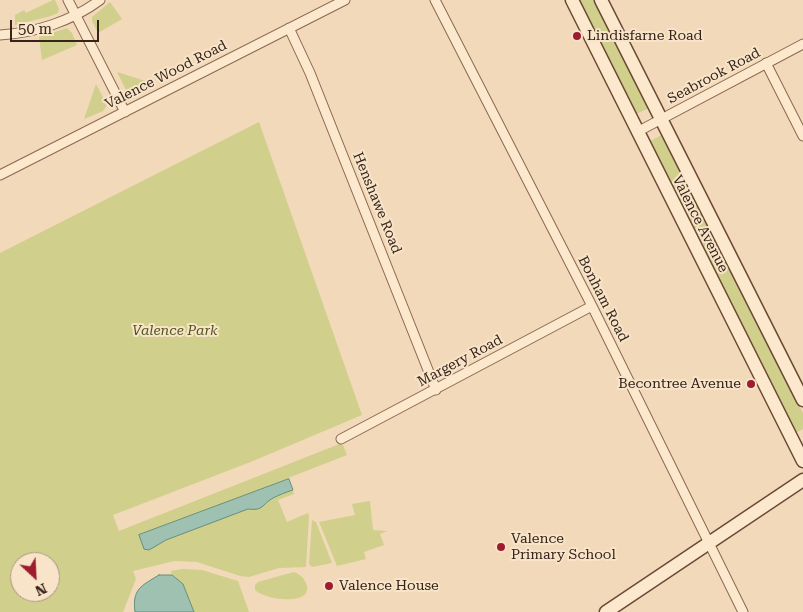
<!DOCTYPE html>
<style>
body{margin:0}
#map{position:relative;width:803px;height:612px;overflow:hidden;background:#f2d9b9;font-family:"Roboto Serif",serif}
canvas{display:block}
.north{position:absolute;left:10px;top:552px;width:50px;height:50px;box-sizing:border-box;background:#f8e4c9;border:1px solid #aa9783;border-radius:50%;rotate:155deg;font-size:14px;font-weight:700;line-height:20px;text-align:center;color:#362319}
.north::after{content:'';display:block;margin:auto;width:18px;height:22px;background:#9d1d2f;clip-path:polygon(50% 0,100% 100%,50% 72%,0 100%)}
.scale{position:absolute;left:10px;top:20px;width:89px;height:22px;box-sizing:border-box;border:2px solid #362319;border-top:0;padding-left:6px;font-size:15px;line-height:18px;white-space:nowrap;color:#362319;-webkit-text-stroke:4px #f8e4c9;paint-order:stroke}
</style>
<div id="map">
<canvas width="803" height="612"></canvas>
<div class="north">N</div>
<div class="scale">50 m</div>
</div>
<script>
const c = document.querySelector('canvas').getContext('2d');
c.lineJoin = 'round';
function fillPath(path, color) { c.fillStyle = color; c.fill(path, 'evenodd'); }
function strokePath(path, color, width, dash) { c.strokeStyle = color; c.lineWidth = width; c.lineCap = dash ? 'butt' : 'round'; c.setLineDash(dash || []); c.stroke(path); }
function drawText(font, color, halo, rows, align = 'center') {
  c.font = font + ' "Roboto Serif",serif'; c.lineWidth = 4; c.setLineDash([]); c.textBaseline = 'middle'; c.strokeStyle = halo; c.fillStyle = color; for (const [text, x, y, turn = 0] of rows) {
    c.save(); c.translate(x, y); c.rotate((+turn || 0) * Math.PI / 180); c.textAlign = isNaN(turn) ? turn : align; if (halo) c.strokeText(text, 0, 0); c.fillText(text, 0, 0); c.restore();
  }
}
fillPath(new Path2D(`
 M53,0H55L59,9L58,13L51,16L15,25V15L24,10L26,13Z
 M577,0H594L649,108L634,115Z
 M110,2L122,19L98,33L92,21V17Z
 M67,28L72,33L77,45L42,60L39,37Z
 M117,72L155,84L136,93L128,94Z
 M96,84L107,105L103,111L84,119Z
 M259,122L362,415L253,461L113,515L119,531L342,443L347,455L288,478L294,494L278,500L287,522L308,513L309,516L306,567L279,568L249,577L240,576L197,562L174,561L133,571L136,579L123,612H0V253ZM20,562H50V592H20Z
 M663,134L803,413V429L794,434L649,142Z
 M370,501L373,530L387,531L380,534L384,545L364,552L366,559L337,566L319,522L355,515L352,504Z
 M312,520L316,522L332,563L312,567L309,564Z
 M183,569L202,570L238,581L249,612H194L183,584L172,575L171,571Z
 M294,572C299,574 303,577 306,583C316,607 264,600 255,590V585L258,582Z`), '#d0cf8c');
const water = new Path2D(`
 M289,479L293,490C286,492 279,495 273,498C261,505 264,511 248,509L166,540L149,550L144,549L139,535Z
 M159,575H172L183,584L194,612H135C132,589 141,586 159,575Z`);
fillPath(water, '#9ec1b2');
strokePath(water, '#658f7f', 1);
const street = new Path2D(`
 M68,0L125,112
 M435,0L592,306L743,612
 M289,28L310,73L436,390
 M0,35C35,33 72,21 100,0
 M766,63L803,136
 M637,132L803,44
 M0,175L345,0
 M341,439L592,306`);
const secondary = new Path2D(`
 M572,0L803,461
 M601,0L803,400
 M606,612L803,480`);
strokePath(street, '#896852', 11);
strokePath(secondary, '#6a4936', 15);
strokePath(street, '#fce8cc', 9);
strokePath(secondary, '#fce8cc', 12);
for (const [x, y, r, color] of [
 [577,36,5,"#9d1d2f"],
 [751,384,5,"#9d1d2f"],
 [501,547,5,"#9d1d2f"],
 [329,586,5,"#9d1d2f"]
]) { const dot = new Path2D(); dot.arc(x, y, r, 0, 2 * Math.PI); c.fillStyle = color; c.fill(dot); strokePath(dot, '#f8e4c9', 2); }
drawText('14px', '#362319', '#f8e4c9', [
 ["Lindisfarne Road",587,36],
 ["Becontree Avenue",741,384,"right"],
 ["Valence",511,539],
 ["Primary School",511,555],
 ["Valence House",339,586]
], 'left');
drawText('14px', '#362319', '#f8e4c9', [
 ["Valence Wood Road",166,75,-27],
 ["Seabrook Road",714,76,-28],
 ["Henshawe Road",377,203,68],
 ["Valence Avenue",700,224,63],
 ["Bonham Road",603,299,63],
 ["Margery Road",460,361,-28]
]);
drawText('italic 14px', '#4e551e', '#f8e4c9', [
 ["Valence Park",175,331]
]);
</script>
